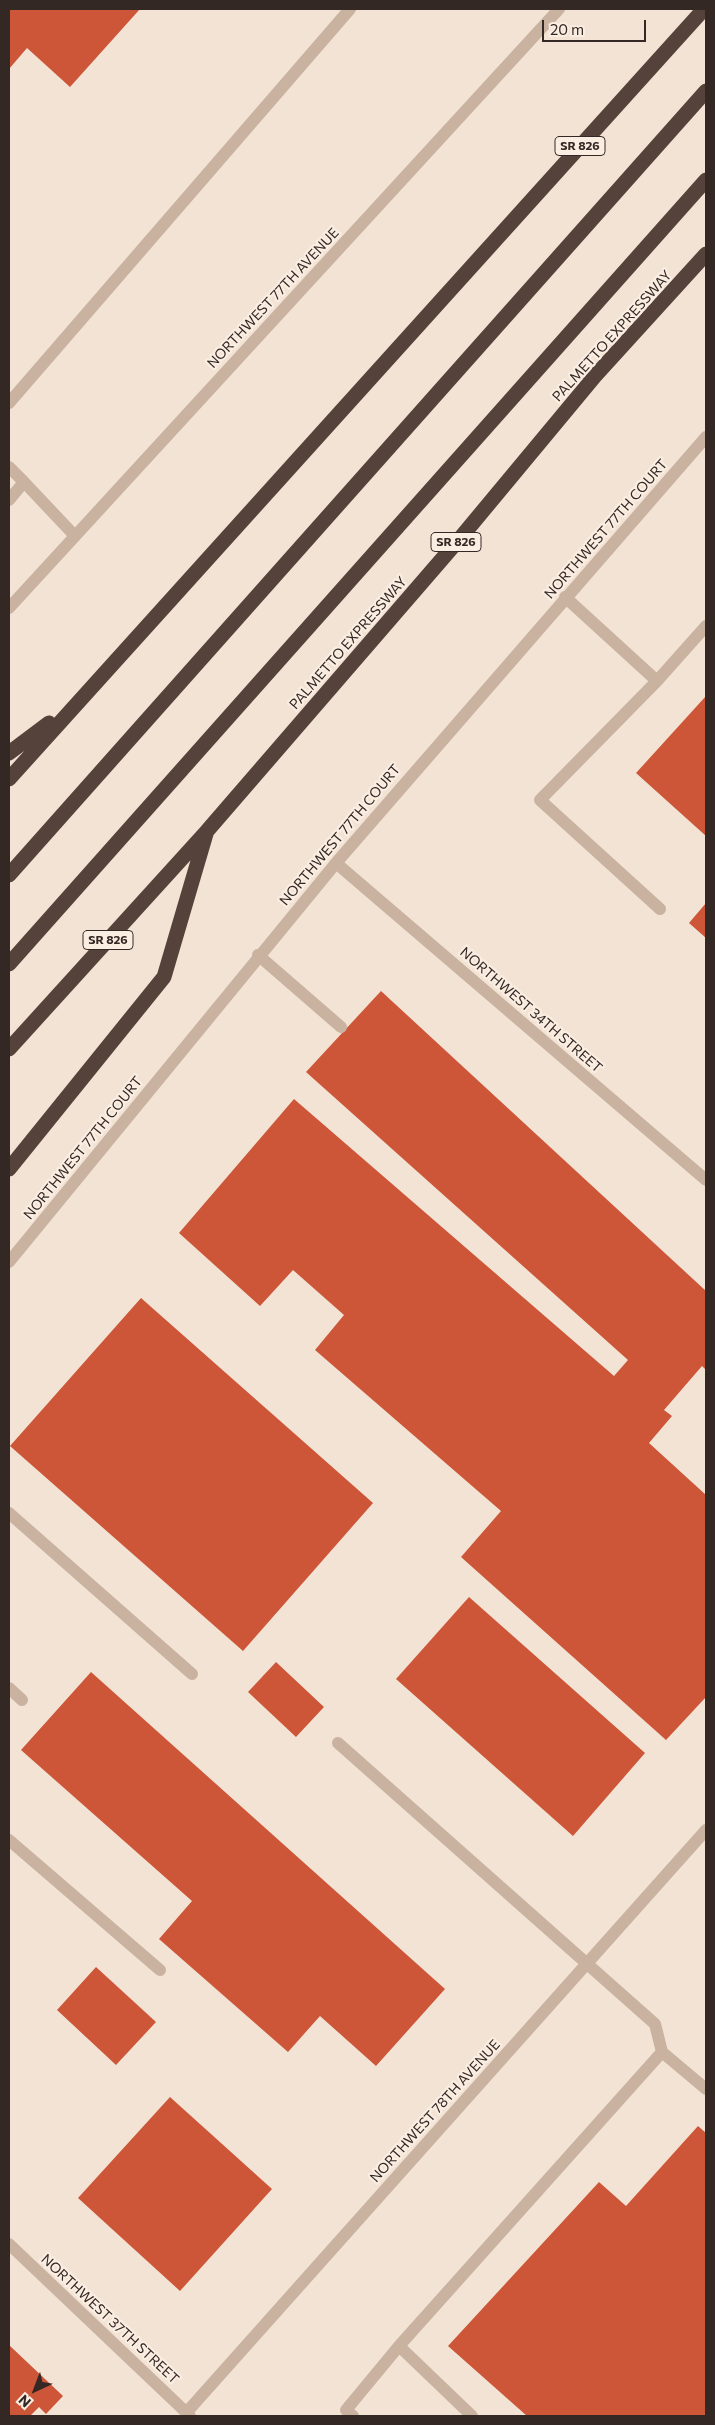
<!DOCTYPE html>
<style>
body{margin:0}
#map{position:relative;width:715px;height:2425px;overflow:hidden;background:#f2e3d5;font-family:Commissioner,sans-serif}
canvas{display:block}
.frame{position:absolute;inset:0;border:10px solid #342824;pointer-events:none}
.north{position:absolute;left:10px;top:2365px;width:50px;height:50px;-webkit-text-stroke:4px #faede1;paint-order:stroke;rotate:223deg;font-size:14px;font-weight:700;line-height:20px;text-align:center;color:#342824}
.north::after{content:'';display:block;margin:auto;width:18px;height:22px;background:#342824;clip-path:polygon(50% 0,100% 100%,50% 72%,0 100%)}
.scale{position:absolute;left:542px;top:20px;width:104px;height:22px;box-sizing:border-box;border:2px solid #342824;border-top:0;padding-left:6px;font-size:15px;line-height:18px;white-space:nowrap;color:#342824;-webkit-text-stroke:4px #faede1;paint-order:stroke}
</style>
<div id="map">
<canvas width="715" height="2425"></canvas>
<div class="frame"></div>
<div class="north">N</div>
<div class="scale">20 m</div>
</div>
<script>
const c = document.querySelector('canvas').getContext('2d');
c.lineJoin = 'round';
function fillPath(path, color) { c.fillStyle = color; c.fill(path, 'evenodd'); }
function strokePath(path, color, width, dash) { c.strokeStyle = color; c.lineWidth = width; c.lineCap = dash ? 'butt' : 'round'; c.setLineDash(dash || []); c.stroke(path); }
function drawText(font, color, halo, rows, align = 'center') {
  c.font = font + ' Commissioner,sans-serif'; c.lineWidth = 4.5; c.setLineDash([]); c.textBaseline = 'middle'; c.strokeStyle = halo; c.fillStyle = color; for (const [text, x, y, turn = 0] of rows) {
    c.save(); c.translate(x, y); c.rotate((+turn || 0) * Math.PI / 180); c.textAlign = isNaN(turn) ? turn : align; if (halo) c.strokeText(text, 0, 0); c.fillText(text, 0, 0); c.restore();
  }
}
fillPath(new Path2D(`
 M9,9H140L70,87L27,48L9,69Z
 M706,696V836L636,773Z
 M706,903V938L689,923Z
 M381,991L706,1291V1370L702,1366L664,1410L672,1416L649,1443L706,1495V1697L666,1740L461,1557L501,1511L315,1350L344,1315L293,1270L260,1306L179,1233L294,1099L614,1376L628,1360L306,1072Z
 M141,1298L373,1503L243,1651L10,1446Z
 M469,1597L645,1753L573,1836L396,1679Z
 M276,1662L324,1707L296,1737L248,1692Z
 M91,1672L445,1989L376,2066L320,2016L288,2052L159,1939L192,1901L21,1750Z
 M96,1967L156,2022L116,2065L57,2010Z
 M170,2097L272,2189L180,2291L78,2198Z
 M698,2126L706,2133V2416H527L448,2346L599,2182L626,2206Z
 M9,2345L63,2396L46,2414L39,2407L30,2416H9Z`), '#cd5638');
strokePath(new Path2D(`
 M9,403L350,9
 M9,467L24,482L9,500
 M24,482L75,536
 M565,597L657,681L540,800L660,909
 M9,608L559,9
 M657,681L706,626
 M336,863L706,1180
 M258,955L341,1027
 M9,1262L336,863L706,437
 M9,1513L192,1674
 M9,1688L22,1700
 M338,1743L655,2024L662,2052
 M9,1840L160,1970
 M9,2244L190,2416
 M399,2346L472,2416
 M186,2413L706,1830
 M353,2416L346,2410L399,2346L662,2052L706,2089`), '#cab2a1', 12);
strokePath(new Path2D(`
 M9,753L49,723
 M9,779L704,9
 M9,875L706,91
 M9,964L706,180
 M9,1049L207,831L462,536L595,376L706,254
 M9,1169L164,977L206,834`), '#55423b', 15);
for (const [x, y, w] of [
 [580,146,50],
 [456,542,50],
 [108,940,50]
]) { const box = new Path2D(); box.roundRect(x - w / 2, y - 9.5, w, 19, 4); c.fillStyle = '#faede1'; c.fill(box); strokePath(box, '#342824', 1); }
drawText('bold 12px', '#342824', null, [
 ["SR 826",580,146],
 ["SR 826",456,542],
 ["SR 826",108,940]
]);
drawText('14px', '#342824', '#faede1', [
 ["NORTHWEST 77TH AVENUE",273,298,-47],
 ["PALMETTO EXPRESSWAY",612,336,-48],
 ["NORTHWEST 77TH COURT",606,529,-49],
 ["PALMETTO EXPRESSWAY",348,643,-49],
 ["NORTHWEST 77TH COURT",340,835,-50],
 ["NORTHWEST 34TH STREET",531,1010,41],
 ["NORTHWEST 77TH COURT",83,1148,-51],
 ["NORTHWEST 78TH AVENUE",435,2111,-48],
 ["NORTHWEST 37TH STREET",110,2319,43]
]);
</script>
